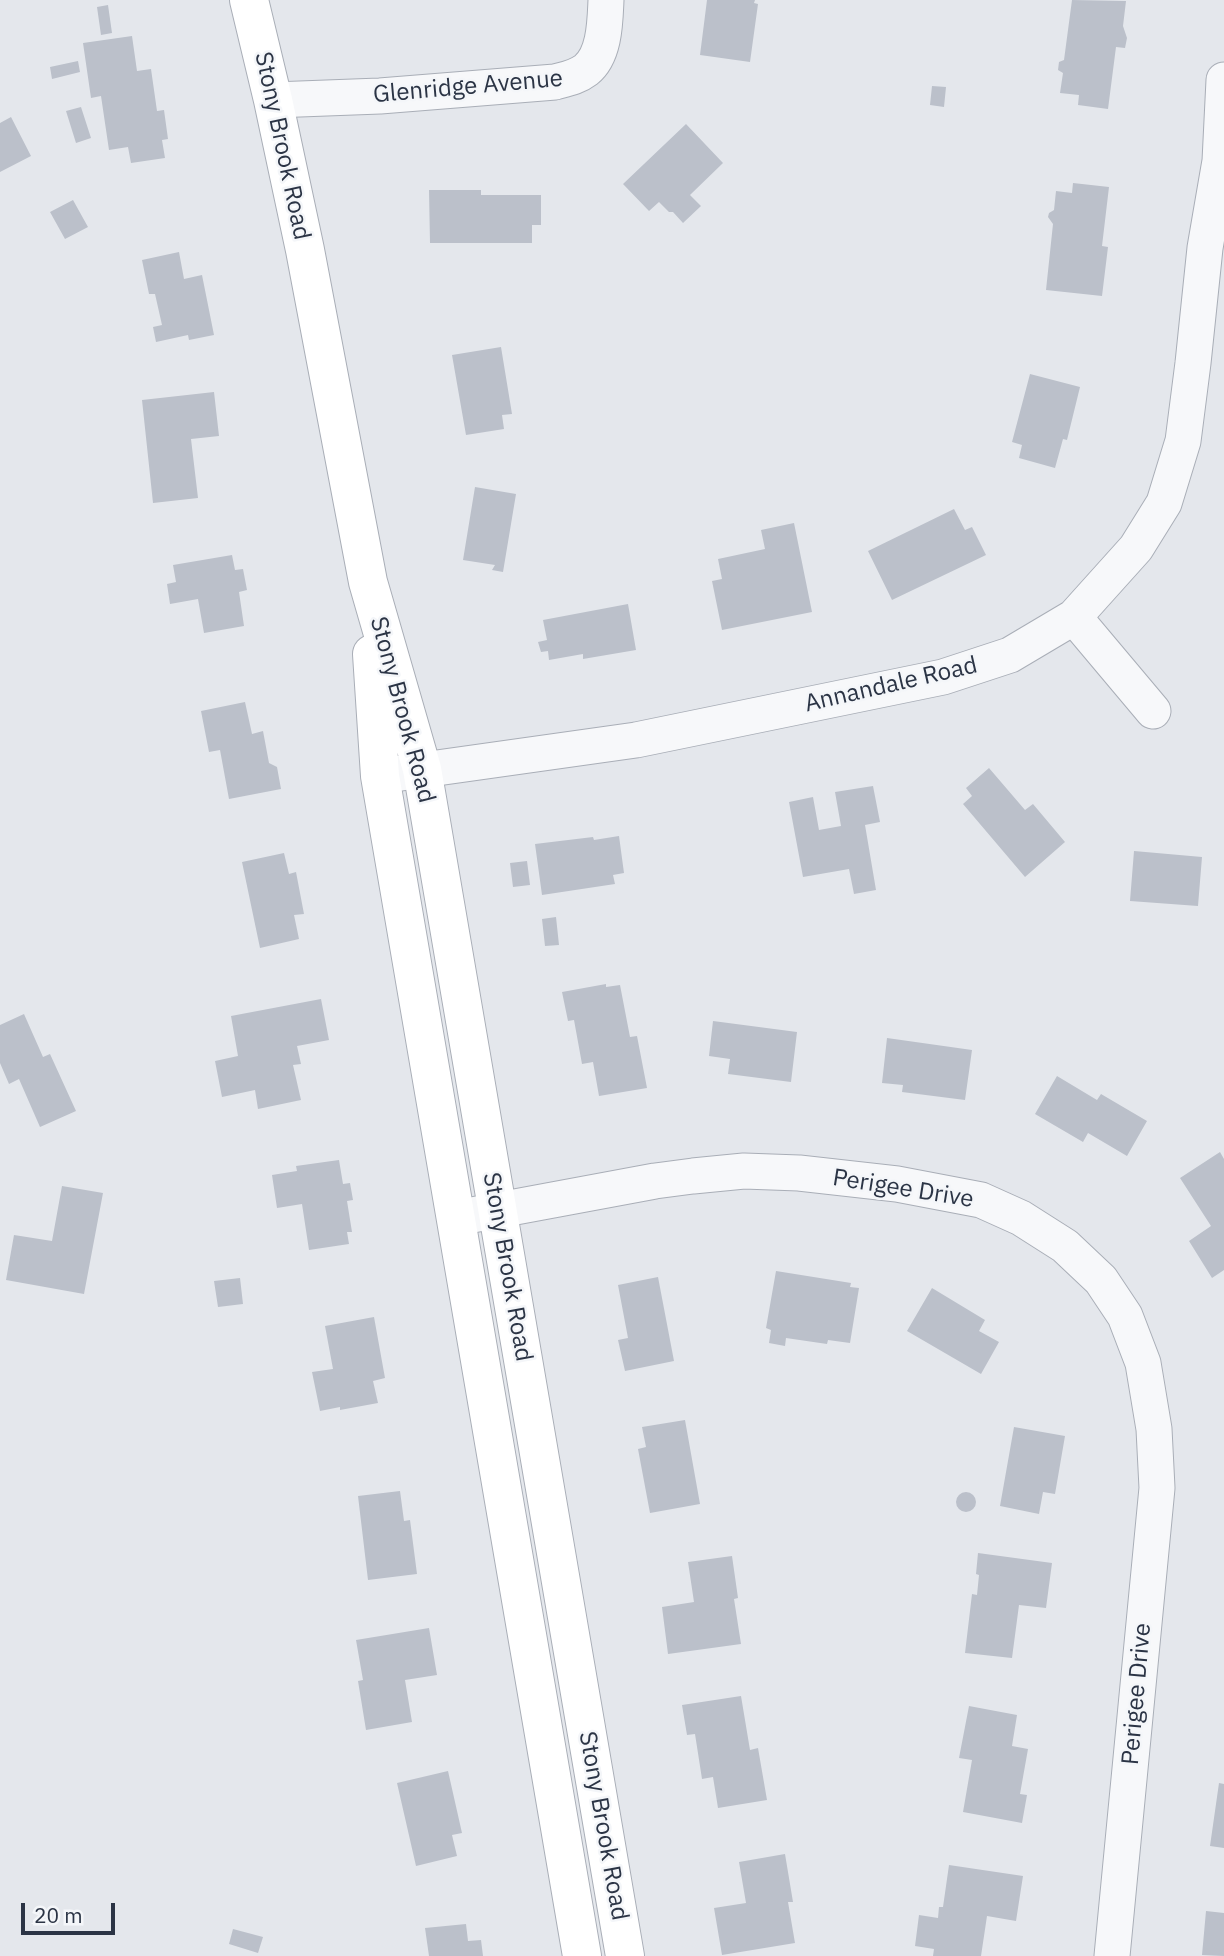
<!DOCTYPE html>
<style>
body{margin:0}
#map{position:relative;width:1224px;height:1956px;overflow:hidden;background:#e4e7ec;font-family:"IBM Plex Sans",sans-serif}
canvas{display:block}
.scale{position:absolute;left:21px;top:1903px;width:94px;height:32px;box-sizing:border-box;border:4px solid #2b3445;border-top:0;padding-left:9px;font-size:21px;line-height:24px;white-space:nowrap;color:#2b3445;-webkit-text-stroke:5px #f4f6f9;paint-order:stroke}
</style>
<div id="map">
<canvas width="1224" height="1956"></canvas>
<div class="scale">20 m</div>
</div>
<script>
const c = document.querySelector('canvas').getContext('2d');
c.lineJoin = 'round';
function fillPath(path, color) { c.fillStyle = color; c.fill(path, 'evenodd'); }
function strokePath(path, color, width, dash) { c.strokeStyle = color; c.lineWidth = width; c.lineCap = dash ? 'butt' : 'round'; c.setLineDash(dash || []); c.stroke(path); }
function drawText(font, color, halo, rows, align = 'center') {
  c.font = font + ' "IBM Plex Sans",sans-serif'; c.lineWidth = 5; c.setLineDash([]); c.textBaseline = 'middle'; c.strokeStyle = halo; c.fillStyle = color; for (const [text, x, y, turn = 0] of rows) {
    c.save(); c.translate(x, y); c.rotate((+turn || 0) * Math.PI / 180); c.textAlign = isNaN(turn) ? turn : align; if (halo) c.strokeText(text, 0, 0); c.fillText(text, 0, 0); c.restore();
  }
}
fillPath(new Path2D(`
 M707,0H755L754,3L758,4L750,62L700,55Z
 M1072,0L1126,1L1123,26L1127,38L1125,48L1116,47L1108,109L1078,105L1079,95L1060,93L1063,73L1058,70L1059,62L1064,60Z
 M108,5L112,33L101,35L97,7Z
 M132,36L137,71L151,69L157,111L164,110L168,139L162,140L165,158L131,163L128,147L109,150L101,96L91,98L83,43Z
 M78,61L80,72L52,79L50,67Z
 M932,86L946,87L944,107L930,105Z
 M81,107L91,138L76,143L66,111Z
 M11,117L31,156L0,172V123Z
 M686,124L723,163L690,195L701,206L683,223L673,212H669L659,202L649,211L623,184Z
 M1073,183L1109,187L1102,246L1108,247L1102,296L1046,290L1053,224L1048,217L1049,213L1054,210L1056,191L1072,193Z
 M429,190H481V195H541V225H532V243H430Z
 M73,200L88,227L65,239L50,212Z
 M179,252L184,279L202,275L214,335L189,340L188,335L156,342L153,327L162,325L155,294H149L142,260Z
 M501,347L512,414L502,415L504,429L466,435L452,355Z
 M1030,374L1080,387L1067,440L1063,439L1055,468L1019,458L1022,445L1012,442Z
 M214,392L219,436L191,439L198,498L153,503L142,400Z
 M475,487L516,494L503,572L492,570L495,565L463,560Z
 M954,509L965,530L972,527L986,555L892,600L868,551Z
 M794,523L812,612L722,630L712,581L722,579L718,559L765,549L761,530Z
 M232,555L235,570L243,569L247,590L239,592L244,626L204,633L198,599L170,604L167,584L176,582L173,565Z
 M628,604L636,650L583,659V654L549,660L548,651L541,652L538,642L547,640L543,620Z
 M245,702L252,734L263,731L269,763L277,767L281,789L229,799L220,750L209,752L201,711Z
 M989,768L1025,810L1033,804L1065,842L1025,877L963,804L972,796L966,788Z
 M873,786L880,822L865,825L876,890L854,894L849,869L803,877L789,802L813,797L819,830L841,826L835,792Z
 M619,836L624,873L613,875L615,884L542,895L535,844L593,837L594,840Z
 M1134,851L1202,857L1198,906L1130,901Z
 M284,853L289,874L296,872L304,914L294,915L299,939L260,948L242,862Z
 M527,861L530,885L513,887L510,863Z
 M556,917L559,945L545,946L542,919Z
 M606,984V987L620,985L630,1037L637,1036L647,1088L599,1096L593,1062L582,1064L574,1020L568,1021L562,992Z
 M321,999L329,1040L297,1046L301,1064L293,1065L301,1100L258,1109L255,1090L222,1097L215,1061L238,1056L231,1016Z
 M24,1014L43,1057L50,1054L76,1111L40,1127L19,1079L9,1084L0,1063V1025Z
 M713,1021L797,1032L791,1082L728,1074L730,1059L709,1056Z
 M887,1038L972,1050L965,1100L902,1092L903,1085L882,1083Z
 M1057,1076L1097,1100L1101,1094L1147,1121L1127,1156L1088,1133L1083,1142L1035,1114Z
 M1220,1152L1224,1159V1270L1212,1278L1189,1241L1211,1226L1180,1178Z
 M339,1160L343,1184L350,1183L353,1200L347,1201L352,1232H347L349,1244L309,1250L302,1204L277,1208L272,1175L297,1171L296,1166Z
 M62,1186L103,1193L84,1294L6,1280L14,1235L52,1241Z
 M776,1271L851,1283L850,1287L859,1288L850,1343L828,1340L827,1344L786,1338L785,1346L769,1343L771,1330L766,1328Z
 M658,1277L674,1361L625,1371L618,1340L628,1338L618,1285Z
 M240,1278L243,1304L218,1307L214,1281Z
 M932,1288L985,1320L979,1331L999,1342L981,1374L907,1331Z
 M374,1317L385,1378L373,1381L378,1403L340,1410V1407L320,1411L312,1372L333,1369L325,1326Z
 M685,1420L700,1504L650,1513L638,1449L646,1447L642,1427Z
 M1014,1427L1065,1436L1055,1494L1043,1492L1039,1514L1000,1506Z
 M400,1491L404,1521L410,1520L417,1574L368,1580L358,1496Z
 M956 1502a10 10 0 1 1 20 0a10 10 0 1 1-20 0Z
 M978,1553L1052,1563L1046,1608L1019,1605L1012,1658L965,1653L972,1594L977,1595L979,1575L976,1574Z
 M732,1556L738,1598L734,1599L741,1644L668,1654L662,1607L694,1602L688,1562Z
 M429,1628L437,1675L405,1680L412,1722L366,1730L358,1681L363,1680L356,1640Z
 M741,1696L750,1750L758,1748L767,1800L718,1808L713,1777L702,1779L695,1734L687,1735L682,1705Z
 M969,1706L1017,1715L1012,1746L1028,1749L1020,1794L1027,1795L1022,1823L963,1812L972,1760L959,1758Z
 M448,1771L462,1833L452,1835L457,1856L416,1866L397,1783Z
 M1219,1783L1224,1784V1848L1210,1846Z
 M785,1854L793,1902H788L795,1943L722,1955L714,1908L746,1903L739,1862Z
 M949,1865L1023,1876L1016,1921L987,1916L981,1956H933L934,1949L915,1946L919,1915L938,1918L939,1907H943Z
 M1206,1911L1224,1913V1956L1202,1955Z
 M466,1924L468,1941L481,1940L483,1956H429L425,1928Z
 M233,1929L263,1937L258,1953L229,1944Z`), '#bbc0ca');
const minor = new Path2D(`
 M273,100L380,96L555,82C566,79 577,77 586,70C605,55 605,21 606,0
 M1074,617L1153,711
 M380,776L636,740L943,677L1010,655L1074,617L1136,548L1164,503L1183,441L1193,363L1205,248L1220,161L1224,80
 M456,1218L655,1181L693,1176L744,1171L799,1173L897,1184L981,1200L1021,1218L1065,1246L1101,1280L1125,1316L1143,1363L1154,1429L1157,1488L1112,1956`);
const secondary = new Path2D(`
 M249,0L273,100L305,250L368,582L422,769L625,1956
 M372,654L380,776L582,1956`);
strokePath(minor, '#a9aeb7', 37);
strokePath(secondary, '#a9aeb7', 40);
strokePath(minor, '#f7f8fa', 35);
strokePath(secondary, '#fff', 38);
drawText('24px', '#2b3445', '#f4f6f9', [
 ["Glenridge Avenue",468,87,-5],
 ["Stony Brook Road",282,146,78],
 ["Annandale Road",891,685,-13],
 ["Stony Brook Road",402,710,75],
 ["Perigee Drive",903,1189,9],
 ["Stony Brook Road",507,1267,80],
 ["Perigee Drive",1137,1694,-85],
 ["Stony Brook Road",603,1826,80]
]);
</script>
